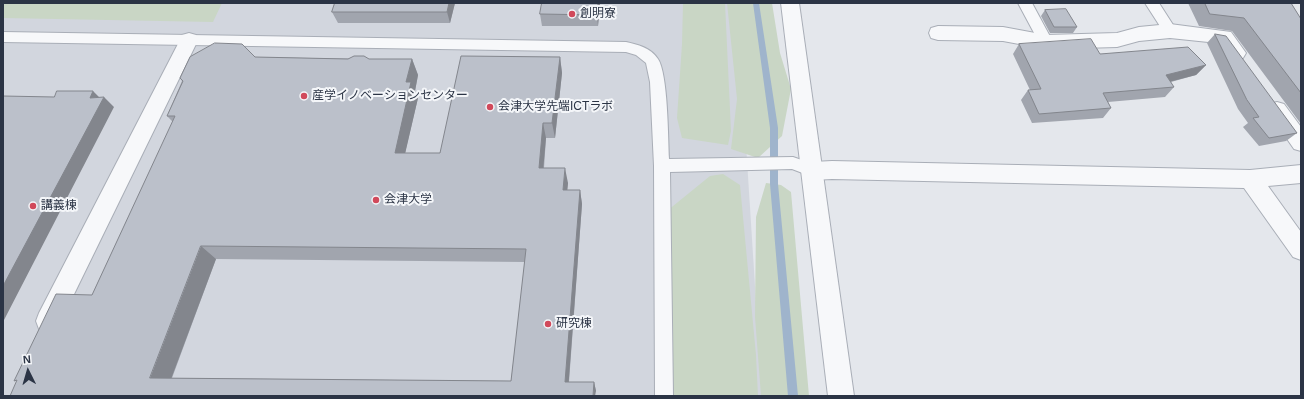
<!DOCTYPE html>
<meta charset="utf-8">
<style>
body{margin:0}
#map{position:relative;width:1304px;height:399px;overflow:hidden;background:#e4e7ec;font-family:Arial,sans-serif}
canvas{display:block}
.frame{position:absolute;inset:0;border:4px solid #2b3445;pointer-events:none}
.north{position:absolute;left:8px;top:351px;width:40px;height:40px;-webkit-text-stroke:3px #f4f6f9;paint-order:stroke;rotate:355deg;font-size:11px;font-weight:700;line-height:16px;text-align:center;color:#2b3445}
.north::after{content:'';display:block;margin:auto;width:14px;height:18px;background:#2b3445;clip-path:polygon(50% 0,100% 100%,50% 72%,0 100%)}
</style>
<div id="map">
<canvas width="1304" height="399"></canvas>
<div class="frame"></div>
<div class="north">N</div>
</div>
<script>
const c = document.querySelector('canvas').getContext('2d');
c.lineJoin = 'round';
function fillPath(path, color) { c.fillStyle = color; c.fill(path, 'evenodd'); }
function strokePath(path, color, width, dash) { c.strokeStyle = color; c.lineWidth = width; c.lineCap = dash ? 'butt' : 'round'; c.setLineDash(dash || []); c.stroke(path); }
function drawText(font, color, halo, rows, align = 'center') {
  c.font = font + ' Arial,"Noto Sans JP",sans-serif'; c.lineWidth = 4; c.setLineDash([]); c.textBaseline = 'middle'; c.strokeStyle = halo; c.fillStyle = color; for (const [text, x, y, turn = 0] of rows) {
    c.save(); c.translate(x, y); c.rotate((+turn || 0) * Math.PI / 180); c.textAlign = isNaN(turn) ? turn : align; if (halo) c.strokeText(text, 0, 0); c.fillText(text, 0, 0); c.restore();
  }
}
fillPath(new Path2D(`
 M3,3H737L762,396H3Z`), '#d2d6de');
fillPath(new Path2D(`
 M3,3H222L213,22L3,18Z
 M683,3H725L731,131L728,145L682,138L677,118L682,44Z
 M727,3H772L780,53L791,89L782,136L758,158L731,149L737,99Z
 M723,174L740,185L756,355L758,396H667L662,215L710,176Z
 M766,183L781,185L791,192L809,396H761L755,317L756,217Z`), '#c9d6c5');
fillPath(new Path2D(`
 M753,3H759L778,128V184L798,396H788L770,184V128Z`), '#9fb4cc');
const service = new Path2D(`
 M1018,3H1032L1053,42L1051,46L1046,47L1041,46Z
 M1145,3H1159L1177,31L1175,34L1170,36L1165,34Z
 M3,32L626,42C638,45 650,47 658,59C668,74 668,138 669,159L793,157L819,166L821,171L819,176L813,177L792,169L670,172L673,396H655L654,166L650,82L646,63L636,55L626,52L3,42Z`);
const pedestrian = new Path2D(`
 M189,33L196,35L198,40L57,329L48,332L39,329L36,321L39,313L180,40L182,35Z`);
const minor = new Path2D(`
 M1170,24L1231,32L1246,53L1243,58C1228,62 1226,54 1218,43L1170,38L1139,41L1117,47L1046,49L1003,41L938,40L931,38L929,33L931,28L938,26L1003,27L1046,35L1117,33L1139,27Z
 M1277,102L1284,104L1301,127V151L1294,149L1267,110L1270,104Z
 M832,161L1250,170L1301,165V183L1268,186L1301,232V260L1293,257L1244,188L832,179L813,180L805,177L802,171L805,165L813,162Z`);
const tertiary = new Path2D(`
 M781,3H799L854,396H828Z`);
strokePath(service, '#a9aeb7', 2);
strokePath(pedestrian, '#a9aeb7', 2);
strokePath(minor, '#a9aeb7', 2);
strokePath(tertiary, '#a9aeb7', 2);
fillPath(service, '#f7f8fa');
fillPath(pedestrian, '#f7f8fa');
fillPath(minor, '#f7f8fa');
fillPath(tertiary, '#f7f8fa');
fillPath(new Path2D(`
 M335,3H455L450,23H338L332,12Z
 M600,3L598,26H542L540,14Z
 M1188,3H1291L1301,19V124L1232,31L1199,26Z
 M1045,10L1077,27L1073,33H1050L1041,16Z
 M1215,34L1297,133L1286,141L1259,146L1243,127L1248,123L1238,109L1207,43Z
 M1019,44L1100,54L1206,65L1196,75L1171,82L1174,87L1165,97L1108,102L1111,108L1103,118L1032,123L1021,100L1028,90H1030L1013,54Z
 M255,57L369,59H412L418,75L415,91L418,98L405,153H440L560,57L562,73L555,138H546L544,168L568,183L567,190H580L582,204L569,382H594L596,391L10,396L92,295L173,122L167,116L182,81L180,78ZM216,259L525,262L511,381L172,378Z`), '#a1a5ae');
fillPath(new Path2D(`
 M449,3H455L450,23L447,12Z
 M598,3H600L598,26L597,15Z
 M560,57L562,73L555,138L552,123Z
 M412,59L418,75L415,91L418,98L402,167L395,153L406,82Z
 M1206,65L1196,75L1157,85L1166,75Z
 M93,91L102,100L104,97L114,107L4,320H3V286Z
 M543,123L546,138L542,182L539,168Z
 M565,168L568,183L566,204L563,190Z
 M580,190L582,204L568,391L565,382Z
 M201,246L216,259L168,387L150,378Z
 M594,382L596,391L595,396H593Z`), '#83868d');
const building = new Path2D(`
 M335,3H449L447,12H332Z
 M542,3H598L597,15L540,14Z
 M1205,3H1291L1301,19V93L1244,18L1210,14Z
 M1066,9L1077,27H1054L1045,10Z
 M1215,34L1226,36L1297,133L1269,138L1253,118L1259,117L1247,100Z
 M1091,39L1100,54L1188,47L1206,65L1166,75L1174,87L1103,93L1111,108L1039,114L1028,90L1041,89L1019,44Z
 M215,43L242,44L255,57L348,59L354,56H364L369,59H412L406,82H411L395,153H440L461,56L560,57L552,123H543L539,168H565L563,190H580L565,382H594L593,396H10L17,380L14,381L56,294L92,295L175,116H167L183,81L180,78L190,57ZM201,246L526,249L511,381L150,378Z
 M57,91H93L90,98L104,97L3,286V96L54,97Z`);
fillPath(building, '#bbc0ca');
strokePath(building, '#83868d', 1);
for (const [x, y, r, color] of [
 [572,14,4,"#d1495b"],
 [304,96,4,"#d1495b"],
 [490,107,4,"#d1495b"],
 [376,200,4,"#d1495b"],
 [33,206,4,"#d1495b"],
 [548,324,4,"#d1495b"]
]) { const dot = new Path2D(); dot.arc(x, y, r, 0, 2 * Math.PI); c.fillStyle = color; c.fill(dot); strokePath(dot, '#f4f6f9', 1.5); }
drawText('12px', '#2b3445', '#f4f6f9', [
 ["創明寮",580,14],
 ["産学イノベーションセンター",312,96],
 ["会津大学先端ICTラボ",498,107],
 ["会津大学",384,200],
 ["講義棟",41,206],
 ["研究棟",556,324]
], 'left');
</script>
